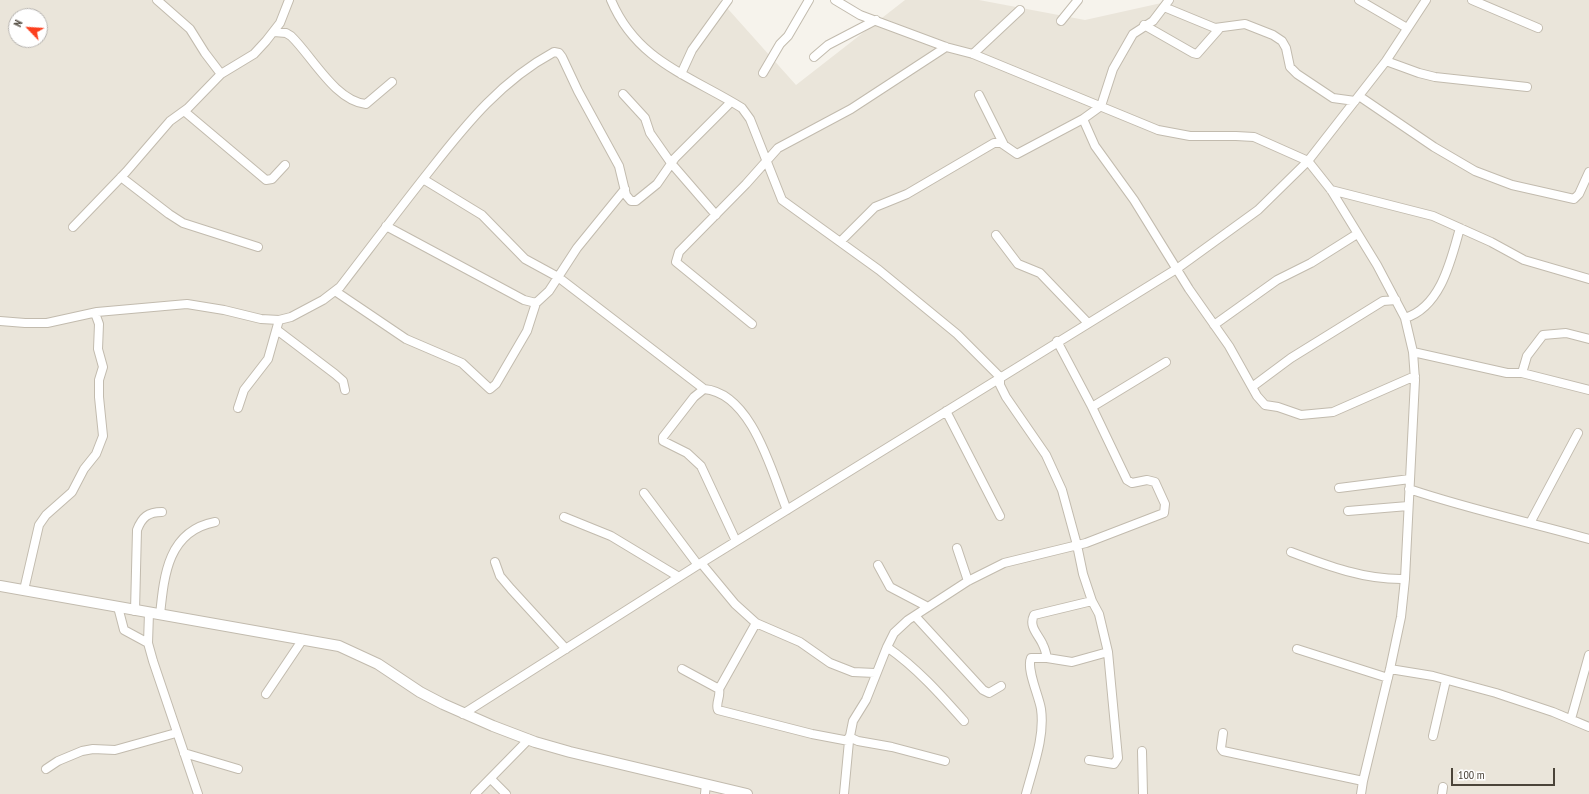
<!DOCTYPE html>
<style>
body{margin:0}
#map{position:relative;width:1589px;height:794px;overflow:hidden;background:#f6f3ec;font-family:"PT Sans Narrow",sans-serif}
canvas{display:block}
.north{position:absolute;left:8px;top:8px;width:40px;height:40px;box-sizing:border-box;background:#fff;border:1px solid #b7b4b0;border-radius:50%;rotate:295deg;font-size:11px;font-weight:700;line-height:16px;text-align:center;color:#4b4439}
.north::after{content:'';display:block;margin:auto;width:14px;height:18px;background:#fc3f1d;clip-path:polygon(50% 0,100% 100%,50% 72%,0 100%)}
.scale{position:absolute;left:1451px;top:768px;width:104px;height:18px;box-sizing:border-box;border:2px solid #4b4439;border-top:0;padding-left:5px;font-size:12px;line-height:14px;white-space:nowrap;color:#4b4439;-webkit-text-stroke:3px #fff;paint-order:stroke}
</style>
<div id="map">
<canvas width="1589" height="794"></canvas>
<div class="north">N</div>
<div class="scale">100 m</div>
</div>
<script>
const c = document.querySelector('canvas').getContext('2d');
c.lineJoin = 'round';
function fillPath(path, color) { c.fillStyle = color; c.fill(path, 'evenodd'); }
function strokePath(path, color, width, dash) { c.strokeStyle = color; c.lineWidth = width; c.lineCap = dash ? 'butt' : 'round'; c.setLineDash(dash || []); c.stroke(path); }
fillPath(new Path2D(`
 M0,0H720L796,85L905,0H979L1085,20L1175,0H1589V794H0ZM16,16H40V40H16Z`), '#eae5da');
const minor = new Path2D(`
 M157,0L190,29L205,53L221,74
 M611,0C637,62 691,76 742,108L750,119L782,200L879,270L957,334L1000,377V385L1006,397L1046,455L1062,490L1077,545L1083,574L1092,601L1099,614L1108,652L1118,758L1114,764L1089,760
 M835,0L860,15L946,47L973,54L1158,130L1190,136H1236L1254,137L1308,161L1331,190L1377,265L1405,318L1413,352L1415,380L1405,579L1401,617L1390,669L1363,781L1361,794
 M1169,0L1153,21L1133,34L1113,69L1101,106L1083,119L1095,146L1134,200L1189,289L1229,346L1257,396L1265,405L1278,407L1301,415L1333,412L1415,376
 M1359,0L1407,28
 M1472,0L1538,28
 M1164,7L1215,28L1245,24L1273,35L1282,41L1286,48L1290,67L1297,74L1333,98L1355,101
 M1061,21L1078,0
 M1144,25L1193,53L1197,54L1219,29
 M274,32L286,33L291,36C312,56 335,101 366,104L392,82
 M973,54L1020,10
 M814,57L828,45L876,20
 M1386,61L1419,73L1435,77L1527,87
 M763,73L780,44L788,36L809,0
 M681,74L692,50L728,0
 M623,94L645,118L650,133L671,163L716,215
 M979,95L1004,145
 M1359,96L1434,147L1475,171L1512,185L1574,199L1579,194L1589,172
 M184,111L266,180L272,179L285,165
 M121,177L169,214L183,223L258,247
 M423,179L482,215L525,259L558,277L704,389C752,393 772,473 787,510
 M1331,190L1433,216L1491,242L1524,260L1589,279
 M386,226L524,300L536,303L549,291L577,248L625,189
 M73,227L126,172L170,121L188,108L221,74L254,54L266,41L280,23L289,0
 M996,235L1018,264L1040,273L1087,322
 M840,242L875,207L907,194L994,143H1001L1017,154L1083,119
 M335,291L406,339L462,363L490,389L496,384L527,331L536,303
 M1405,318C1441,307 1451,260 1460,228
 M0,321L25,323H47L97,312L187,304L224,310L261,319L279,320L291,317L323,300L340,287C370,248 400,208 431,169C467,123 502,80 554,52L559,53L562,57L578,91L619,166L626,195L631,201H636L657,184L675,158L731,102
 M752,324L676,262L679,252L746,184L778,148L851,109L946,47
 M1214,325L1277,280L1311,263L1357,234
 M277,330L335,374L343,381L345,390
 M1413,352L1507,373H1522L1589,390
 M1522,373L1527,356L1543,335L1566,333L1589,339
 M1252,387L1291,358L1383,301L1396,300
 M704,389L694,397L663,437V441L687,453L701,466L736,541
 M1092,407L1166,362
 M238,408L244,390L268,359L279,320
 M946,411L1000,516
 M1339,488L1410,479
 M1409,489C1468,509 1529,522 1589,539
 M644,493L698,565
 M1348,511L1408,506
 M564,517L611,536L679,577
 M1530,523L1578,433
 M957,548L968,581
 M1291,552C1328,566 1365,580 1405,579
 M495,562L500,576L511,589L566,649
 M701,563L735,604L756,623L800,642L830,663L853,672L875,673
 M878,565L890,587L928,607
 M24,590L39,525L46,515L72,492L84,469L96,454L103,436L99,397V380L103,367L98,349L99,324L95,313
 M118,607L124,630L148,643
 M135,611L137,530C142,517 148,512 162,512
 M149,613L148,643L153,661L198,794
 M160,615C164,575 168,531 215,522
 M915,616L983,690L989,693L1001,686
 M756,623L719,689C721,697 715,703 718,710L812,734L849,741
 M887,647C917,668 940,694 964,721
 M1297,649L1388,678
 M1047,658C1046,653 1045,649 1043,645C1039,635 1028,627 1034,615L1092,601
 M682,669L719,689
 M1390,669L1433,676L1496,693L1553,712L1589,727
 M266,694L303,639
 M463,714L701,563L1178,268L1258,210L1308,161L1386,61L1426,0
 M1571,719L1589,655
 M1223,733L1221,748L1223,751L1363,781
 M1433,736L1446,680
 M849,737L858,741L892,747L945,761
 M1142,751L1143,794
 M184,753L238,769
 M46,769L58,761L82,751L93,749L115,750L176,733
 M491,779L506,794
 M475,794L529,739
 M705,794L706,784
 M844,794L849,741L853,721L866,700L887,647L894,633L908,620L968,581L1004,563L1086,543L1164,513L1165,504L1155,482L1147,480L1132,483L1127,480L1092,407L1057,341
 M1026,794C1033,767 1045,737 1041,709C1039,696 1026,669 1031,658H1047L1072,662L1108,652
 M1442,794L1443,787`);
const tertiary = new Path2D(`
 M0,586L339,646L378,664L420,692L443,704L493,726L535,742L570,752L747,794`);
strokePath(minor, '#c2bbae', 10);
strokePath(tertiary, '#c2bbae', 12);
strokePath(minor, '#fff', 8);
strokePath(tertiary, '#fff', 10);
</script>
